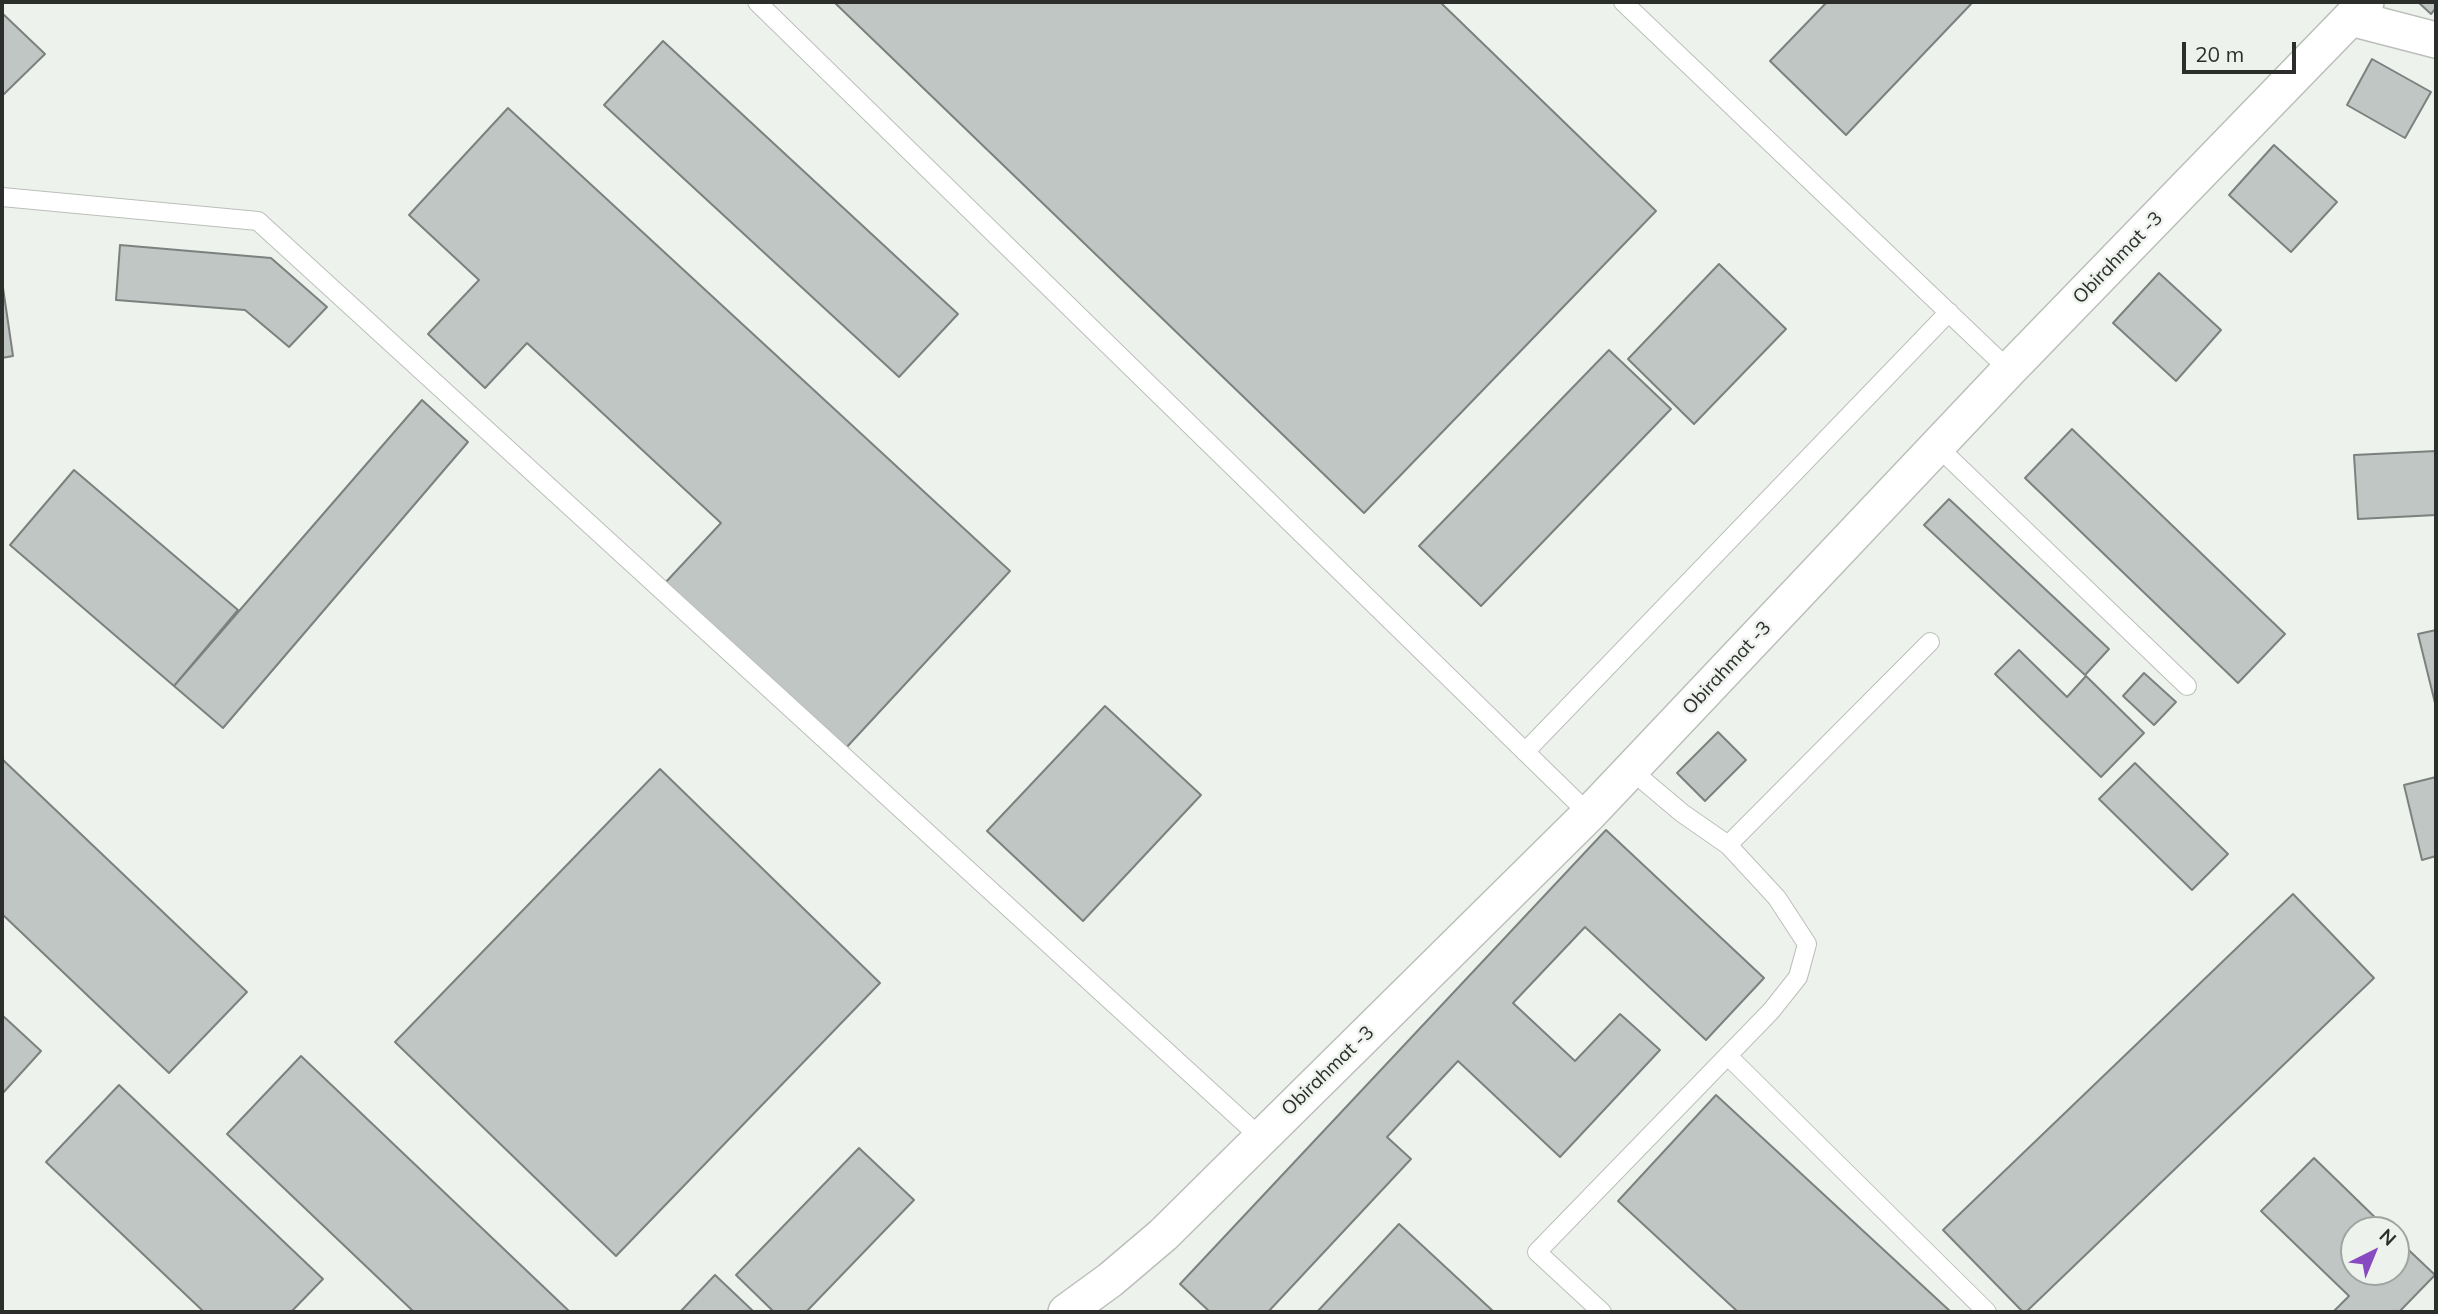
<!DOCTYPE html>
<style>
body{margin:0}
#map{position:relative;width:2438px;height:1314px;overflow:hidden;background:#eef2ed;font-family:Mulish,sans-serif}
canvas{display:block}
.frame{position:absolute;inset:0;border:4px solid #2c2e2c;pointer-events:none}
.north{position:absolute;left:2340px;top:1216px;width:70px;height:70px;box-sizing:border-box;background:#eef2ed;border:2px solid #a0a4a0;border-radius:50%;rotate:43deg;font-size:19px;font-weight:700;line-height:28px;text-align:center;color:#2c2e2c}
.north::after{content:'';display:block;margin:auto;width:24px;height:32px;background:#884ac0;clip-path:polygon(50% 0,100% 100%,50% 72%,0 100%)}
.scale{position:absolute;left:2182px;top:42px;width:114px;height:32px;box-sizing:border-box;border:4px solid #2c2e2c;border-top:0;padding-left:9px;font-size:21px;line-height:24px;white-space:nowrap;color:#2c2e2c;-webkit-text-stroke:5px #eef2ed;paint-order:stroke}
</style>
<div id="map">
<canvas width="2438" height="1314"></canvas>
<div class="frame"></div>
<div class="north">N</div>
<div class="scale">20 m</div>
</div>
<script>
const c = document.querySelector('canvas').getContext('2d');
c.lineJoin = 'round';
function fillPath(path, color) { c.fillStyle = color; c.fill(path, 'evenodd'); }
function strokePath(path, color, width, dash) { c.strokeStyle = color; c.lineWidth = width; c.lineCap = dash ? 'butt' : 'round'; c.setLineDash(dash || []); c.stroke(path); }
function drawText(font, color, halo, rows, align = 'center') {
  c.font = font + ' Mulish,sans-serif'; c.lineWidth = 5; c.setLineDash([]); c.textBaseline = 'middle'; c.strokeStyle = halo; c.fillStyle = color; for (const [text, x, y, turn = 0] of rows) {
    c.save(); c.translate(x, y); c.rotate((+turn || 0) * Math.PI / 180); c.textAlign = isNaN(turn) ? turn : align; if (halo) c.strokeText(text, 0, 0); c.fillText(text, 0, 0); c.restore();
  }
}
const building = new Path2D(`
 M834,2H1440L1656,211L1364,513Z
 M1827,2H1970L1972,3L1846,135L1770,61Z
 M2418,2H2436V8L2431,14Z
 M2,13L45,54L2,96Z
 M663,41L958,314L899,377L604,105Z
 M2372,59L2431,92L2405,138L2347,105Z
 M508,108L1010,571L845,749L665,583L721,523L527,343L485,388L428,334L479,280L409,215Z
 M2274,145L2337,202L2291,252L2229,195Z
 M120,245L271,258L327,307L289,347L245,310L116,300Z
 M1719,264L1786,329L1694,424L1628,359Z
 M2159,273L2221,330L2176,381L2113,323Z
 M2,281L13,356L2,358Z
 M1609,350L1671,409L1481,606L1419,546Z
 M422,400L468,442L223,728L174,686Z
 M2072,429L2285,634L2238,683L2025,478Z
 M2436,451V515L2358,519L2354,455Z
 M74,470L238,610L174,686L10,545Z
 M1949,499L2109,649L2085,675L1924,525Z
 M2436,630V707L2418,634Z
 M2019,650L2067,697L2086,676L2144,733L2101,777L1995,674Z
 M2144,673L2176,702L2154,725L2123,696Z
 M1105,706L1201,795L1083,921L987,831Z
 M1718,732L1746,760L1705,801L1677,773Z
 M2,759L247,992L169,1073L2,914Z
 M2135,763L2228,854L2192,890L2099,799Z
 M660,769L880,983L616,1256L395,1042Z
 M2436,777V856L2422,860L2404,785Z
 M1606,830L1764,978L1706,1040L1585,927L1513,1003L1575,1061L1620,1014L1660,1050L1560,1157L1458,1061L1387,1137L1411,1159L1268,1312H1210L1180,1284Z
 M2293,894L2374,978L2026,1312H2023L1943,1230Z
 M2,1015L41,1051L2,1094Z
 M301,1056L570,1312H414L227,1134Z
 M119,1085L323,1279L291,1312H204L46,1162Z
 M1716,1095L1951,1312H1738L1618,1201Z
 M859,1148L914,1200L806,1312H774L736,1275Z
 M2314,1158L2388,1230H2354V1272H2396V1238L2435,1275L2399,1312H2333L2349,1296L2261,1211Z
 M1399,1224L1494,1312H1317Z
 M715,1275L754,1312H680Z`);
fillPath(building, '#c0c6c4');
strokePath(building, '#7c817f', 2);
const lane = new Path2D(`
 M757,2L1589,814
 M1623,2L2009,370
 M2,197L258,221L1260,1137
 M1937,446L2187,686
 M1525,752L1949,312
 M1631,770L1682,813L1728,845L1930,642
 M1728,1056L1987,1312
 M1602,1312L1537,1252L1771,1011L1798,977L1807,944L1777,898L1728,845`);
const street = new Path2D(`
 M2351,18L2436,40
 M1066,1312L1110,1280L1163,1235L1589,814L2009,370L2366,2`);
strokePath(lane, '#bbbfba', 20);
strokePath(street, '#bbbfba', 38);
strokePath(lane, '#fff', 18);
strokePath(street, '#fff', 35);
drawText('19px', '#2c2e2c', '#eef2ed', [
 ["Obirahmat -3",2118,258,-46],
 ["Obirahmat -3",1727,668,-47],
 ["Obirahmat -3",1328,1071,-44]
]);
</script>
